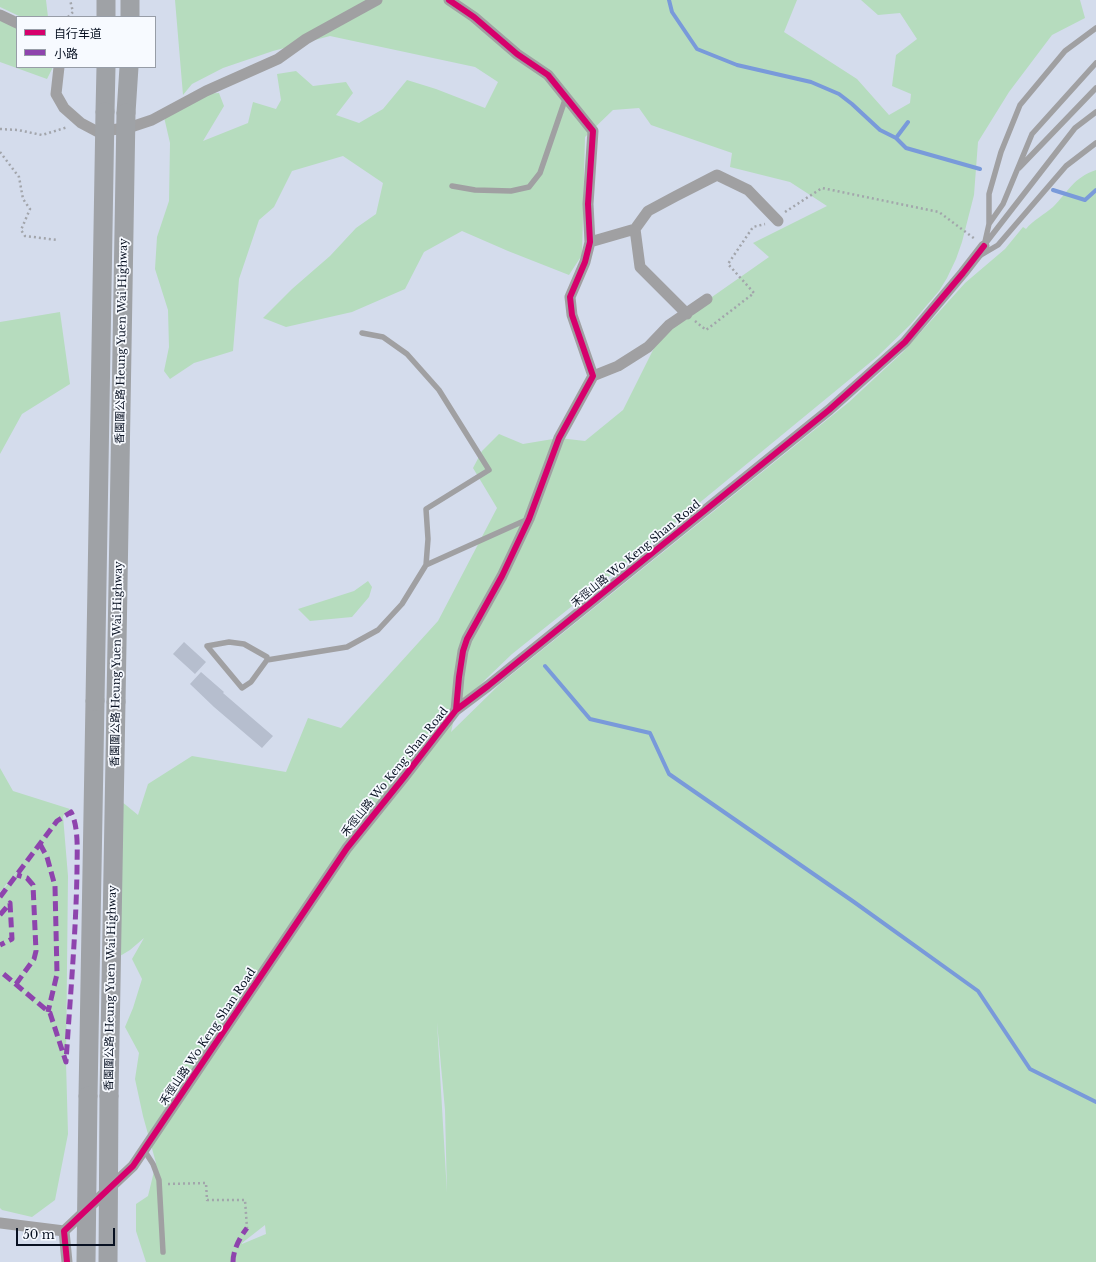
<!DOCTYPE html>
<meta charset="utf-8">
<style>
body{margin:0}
#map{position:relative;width:1096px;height:1262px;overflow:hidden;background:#d4dcec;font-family:"Libre Baskerville","Noto Sans SC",serif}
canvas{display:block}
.legend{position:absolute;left:16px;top:16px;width:140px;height:52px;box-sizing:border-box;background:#f7faff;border:1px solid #979da7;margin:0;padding:5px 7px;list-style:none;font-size:12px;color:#081122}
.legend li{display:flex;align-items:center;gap:8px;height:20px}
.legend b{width:20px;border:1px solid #979da7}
.scale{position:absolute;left:16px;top:1228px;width:99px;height:18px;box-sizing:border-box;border:2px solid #081122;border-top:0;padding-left:5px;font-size:12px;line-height:14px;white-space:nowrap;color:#081122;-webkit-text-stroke:3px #f7faff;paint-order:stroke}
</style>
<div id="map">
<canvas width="1096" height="1262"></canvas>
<ul class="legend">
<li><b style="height:5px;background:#d6006c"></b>自行车道</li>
<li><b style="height:5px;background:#8e44ad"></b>小路</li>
</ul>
<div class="scale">50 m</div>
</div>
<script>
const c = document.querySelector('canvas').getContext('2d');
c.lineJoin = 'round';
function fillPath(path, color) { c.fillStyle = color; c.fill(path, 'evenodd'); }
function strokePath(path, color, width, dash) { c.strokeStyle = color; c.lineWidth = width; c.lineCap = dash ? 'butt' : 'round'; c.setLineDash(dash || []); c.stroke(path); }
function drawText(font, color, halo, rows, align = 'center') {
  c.font = font + ' "Libre Baskerville","Noto Sans SC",serif'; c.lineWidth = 3.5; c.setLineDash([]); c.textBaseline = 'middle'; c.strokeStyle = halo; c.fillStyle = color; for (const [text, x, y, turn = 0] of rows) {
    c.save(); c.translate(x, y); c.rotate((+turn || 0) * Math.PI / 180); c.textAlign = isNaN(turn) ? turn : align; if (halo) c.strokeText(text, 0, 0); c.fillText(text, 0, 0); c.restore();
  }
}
fillPath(new Path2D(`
 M0,0H46L48,17H21L0,7Z
 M175,0H797L784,32L857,79L889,115L910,103L911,94L892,86L896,55L917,39L900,13L878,15L861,0H1080L1085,18L1052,35L1009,92L978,142L974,195L962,242L956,259L947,278L939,291L910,325L878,356L636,555L512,654L486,679L456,710L451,732L500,684L849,402L902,353L965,283L1005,249L1023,227L1026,229C1033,220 1044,215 1053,207C1068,192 1074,177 1096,170V1262H146L136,1231V1204L148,1196L156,1163L143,1116L135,1079L139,1053L125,1027L133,1008L142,979L132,959L144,938L130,950L120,956L121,801L138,815L148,784L192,756L286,772L308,718L341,728L438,621L497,508L473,468L482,451L499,434L523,444L559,438L585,441L623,410L662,332L769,257L753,243L827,206L790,182L730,167L732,153L651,125L639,108L613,110L585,137L582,255L569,275L508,251L462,231L424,252L405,289L352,312L286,327L263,318L292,289L330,256L356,228L376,214L383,183L343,156L292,171L274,207L259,220L239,279L233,351L194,363L170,379L164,371L169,347L168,310L155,269L157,237L169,201L170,143L164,117L200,94L219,93L224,106L203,141L248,123L253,102L276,109L281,100L277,74L296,71L313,86L346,82L353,93L336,115L359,123L383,109L407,80L436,89L485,108L498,82L475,67L330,36L273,51L223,68L192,84L183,95ZM437,1022L445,1110L447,1194V1193ZM265,1225L266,1234L242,1244V1243Z
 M0,15L17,23V67H53L47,79L0,62Z
 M60,312L70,384L22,414L0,454V322Z
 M368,581L372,587L369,597L352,617L310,621L298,609L354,591Z
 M0,768L13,791L70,809L63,816L68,876L66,1062L68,1134L55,1200L32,1217L2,1210L0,1208V894L24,863L0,892Z`), '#b6dcbe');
strokePath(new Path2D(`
 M669,0L672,12L697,49L737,65L811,82L839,94L852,104L880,130L896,138L906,148L980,169
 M896,138L908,122
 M1053,190L1085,200L1096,190
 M545,666L590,719L650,733L669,774L854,902L978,991L1030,1069L1096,1102`), '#799ada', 4);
fillPath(new Path2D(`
 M184,642L206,662L195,674L173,654Z
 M201,672L224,692L223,693L273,736L262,748L214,707L190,684Z`), '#b6bece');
strokePath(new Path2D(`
 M68,17L73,12L70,0
 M0,129L18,130L42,135L68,127
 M0,152L19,177L23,199L30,209L21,230L25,236L57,240
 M785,212L822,188L939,212L975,239
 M695,321L706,330L754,293L728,264L753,227L765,224
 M168,1184L206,1183L207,1200H245L247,1228`), '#a2a5ab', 2.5, [2, 3]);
strokePath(new Path2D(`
 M1019,168L1096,88
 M452,186L475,190L511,191L529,187L540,173L566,97
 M989,224L1003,204L1032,134L1096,63
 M985,244L1075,128L1096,112
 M984,246L989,224V194L1001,152L1020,105L1065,51L1096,28
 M981,255L998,245L1066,166L1096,143
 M426,565L526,520
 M267,660V657L244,644L229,642L207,646L242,688L251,682L267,660L347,647L378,630L402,604L426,565L428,539L426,509L489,470L439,390L407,354L383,337L362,333
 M144,1150L153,1164L159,1180L163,1252`), '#a0a0a2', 5.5);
strokePath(new Path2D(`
 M449,0L474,17L517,54L548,75L593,131L588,204L590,242L585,262L570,297L572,315L593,376L559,438L529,519L502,576L467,639L463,651L459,677L456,710
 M0,15L17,23
 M59,67L56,94L64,108L81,123L98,132L131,127L152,120L206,91L278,59L306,39L377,0
 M635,229L640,267L687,314
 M590,242L635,229L648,211L676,196L717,175L748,190L778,221
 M593,376L618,366L648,347L669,325L707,299
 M0,1223L64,1231
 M67,1262L64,1231L133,1166L347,848L405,776L456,710L488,686L829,410L905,342L963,273L984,246`), '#a0a0a2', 11);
strokePath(new Path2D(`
 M106,0V17
 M130,0V17
 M105,112L106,67
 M126,113L129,67
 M88,1096L95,701
 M109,1096L116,702`), '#9fa2a6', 19);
strokePath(new Path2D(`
 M95,701L105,112
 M116,702L126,113
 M86,1262L88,1096
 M108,1262L109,1096`), '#9fa2a6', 19);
strokePath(new Path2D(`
 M40,844L47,857L55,886L57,974L48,1012
 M0,897L57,821L71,812C79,827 77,853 77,870C76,934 70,998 66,1062L50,1013L0,971
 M0,915L10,903L12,939L0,945
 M16,984L34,959L36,951L33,885L27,878L17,875
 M233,1262C233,1250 240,1237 247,1228`), '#8e44ad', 5, [10, 5]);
strokePath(new Path2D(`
 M449,0L474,17L517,54L548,75L593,131L588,204L590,242L585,262L570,297L572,315L593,376L559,438L529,519L502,576L467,639L463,651L459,677L456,710
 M67,1262L64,1231L133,1166L347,848L405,776L456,710L488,686L829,410L905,342L963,273L984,246`), '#d6006c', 6);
drawText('11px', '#081122', '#f7faff', [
 ["香園圍公路 Heung Yuen Wai Highway",122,341,-89],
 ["禾徑山路 Wo Keng Shan Road",636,554,-39],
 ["香園圍公路 Heung Yuen Wai Highway",117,664,-89],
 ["禾徑山路 Wo Keng Shan Road",395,772,-51],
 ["香園圍公路 Heung Yuen Wai Highway",111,988,-89],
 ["禾徑山路 Wo Keng Shan Road",208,1037,-56]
]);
</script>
